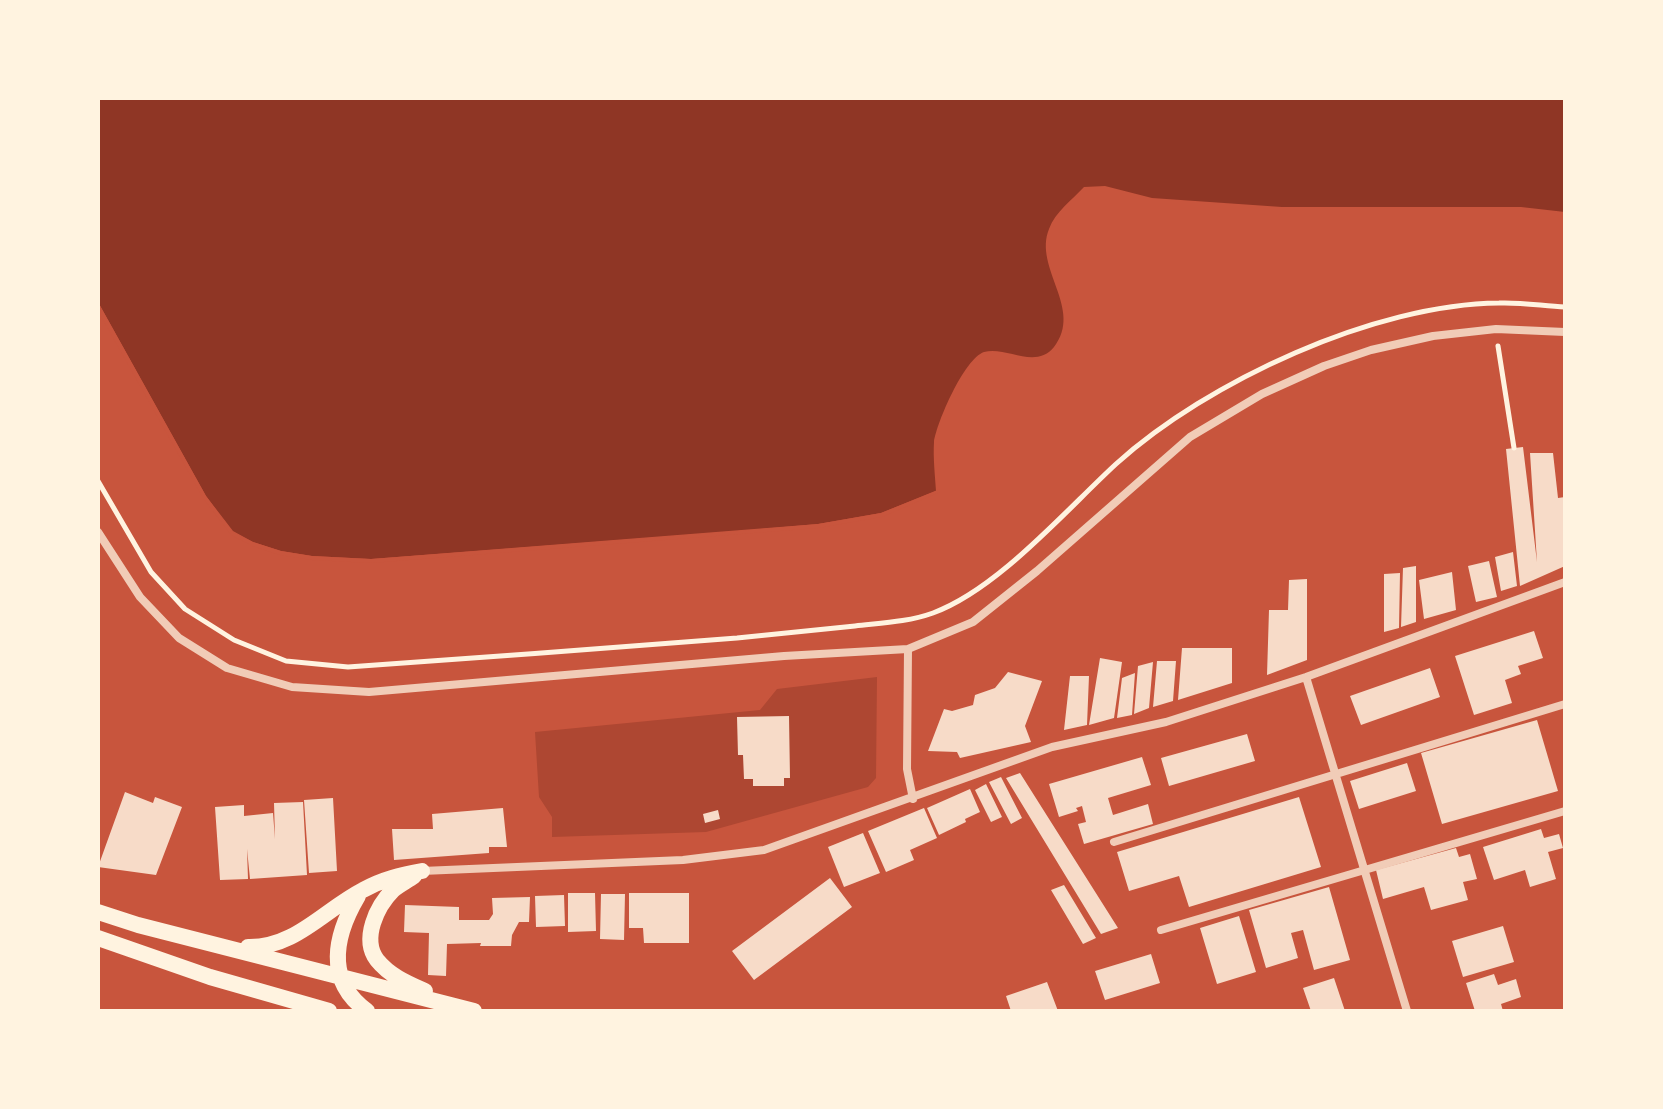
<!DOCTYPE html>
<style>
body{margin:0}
#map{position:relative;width:1663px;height:1109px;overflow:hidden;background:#c8553d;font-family:Georgia,serif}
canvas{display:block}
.frame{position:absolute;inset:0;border:100px solid #fff3e0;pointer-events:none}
</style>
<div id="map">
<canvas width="1663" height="1109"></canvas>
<div class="frame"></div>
</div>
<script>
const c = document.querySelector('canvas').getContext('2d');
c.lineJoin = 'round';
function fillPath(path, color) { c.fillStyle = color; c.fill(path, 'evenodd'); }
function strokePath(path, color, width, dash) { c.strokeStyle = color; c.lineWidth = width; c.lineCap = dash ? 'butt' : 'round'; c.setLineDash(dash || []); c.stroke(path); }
fillPath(new Path2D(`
 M877,677L876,778L868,787L706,832L552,837V817L539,797L535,732L760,710L777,689Z`), '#ae4732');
fillPath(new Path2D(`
 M98,98H1565V212L1521,207H1282L1152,198L1105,186L1084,187C1072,200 1055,212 1049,229C1033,268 1084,309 1054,347C1035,370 1007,346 984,352C964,359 937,422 934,442C933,458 935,475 936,491L881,513L818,524L371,559L312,556L281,551L253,542L233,531L206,496L98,302Z`), '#8f3625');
fillPath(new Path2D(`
 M98,302L206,496L220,515L233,532L253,542L281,551L312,556L371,559L726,532L818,524L881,513L940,489V492L882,517L818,528L371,563L312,560L280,555L252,546L231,535L203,498L98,311Z`), '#c8553d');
fillPath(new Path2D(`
 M1523,447L1537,562L1530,453H1553L1558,498L1565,497V566L1520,586L1506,449Z
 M1513,552L1517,586L1501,591L1495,557Z
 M1489,561L1497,597L1476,602L1468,566Z
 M1416,566V622L1401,627L1403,568Z
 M1452,572L1456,610L1424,619L1419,580Z
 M1400,573L1399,628L1384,632V574Z
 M1307,579V660L1267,675L1269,610H1288L1289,580Z
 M1534,631L1543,658L1518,666L1521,674L1505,680L1512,703L1474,715L1455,656Z
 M1182,648H1232V683L1178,700Z
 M1100,658L1122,662L1114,718L1089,725Z
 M1157,661H1176L1173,701L1153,707Z
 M1153,662L1149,708L1134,714L1138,666Z
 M1430,668L1440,697L1361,725L1350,696Z
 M1008,672L1042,681L1025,726L1031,742L960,758L957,752L928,751L944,709L952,711L973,705L975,695L995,688Z
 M1135,673L1132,715L1117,718L1122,678Z
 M1070,676H1089L1087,725L1064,730Z
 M789,716L790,778H784V786H753V779H744L743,755H738L737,717Z
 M1537,720L1558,791L1442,824L1421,753Z
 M1247,734L1255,761L1169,786L1161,758Z
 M1142,757L1151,785L1108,798L1113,815L1148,804L1153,824L1084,844L1078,824L1086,822L1082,806L1076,808L1078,811L1059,817L1049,784Z
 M1407,763L1416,791L1359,809L1350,781Z
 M1020,773L1118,928L1101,934L1006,778Z
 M1001,777L1022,818L1011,824L989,782Z
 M986,784L1002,817L991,822L975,790Z
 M970,789L980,812L965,819L966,822L939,835L927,808Z
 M125,792L153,803L155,797L182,807L156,875L98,867Z
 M1299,797L1321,867L1189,907L1179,876L1129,891L1117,852Z
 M333,798L337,871L309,873L304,800Z
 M303,802L307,875L250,879L247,849L248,879L220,880L215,807L244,805V816L273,813L275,839L274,803Z
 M503,808L507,847H489V853L394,860L392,829H433L432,814Z
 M924,808L937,838L910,850L914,860L886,872L868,831Z
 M718,810L720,819L705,823L703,814Z
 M1541,829L1544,838L1559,834L1563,848L1548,852L1556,879L1530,887L1525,870L1494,880L1483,847Z
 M863,833L880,873L844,887L828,847Z
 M1456,848L1459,857L1470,854L1477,879L1463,882L1468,900L1431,910L1424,887L1383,899L1376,870Z
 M830,878L852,907L754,980L732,951Z
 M1064,885L1096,938L1083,944L1051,890Z
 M1329,887L1350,960L1314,970L1303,930L1291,933L1298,958L1266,968L1249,910Z
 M568,893H595L596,931L568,932Z
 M629,893H689V943H644L643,928H629Z
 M601,894H625L624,940L600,939Z
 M564,895L565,926L536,927L535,896Z
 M530,897L529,922H519L512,935L511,946H480L481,943L447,944L446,976L428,975L429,933L404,932L405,905L459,907V920H489L493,914L492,898Z
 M1239,916L1256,972L1217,984L1200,928Z
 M1503,926L1514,962L1463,977L1452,941Z
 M1151,954L1160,983L1105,1000L1095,971Z
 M1494,974L1498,985L1516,979L1521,997L1501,1004L1503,1011H1475L1466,983Z
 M1334,978L1345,1011H1311L1303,988Z
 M1047,982L1058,1011H1011L1006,996Z`), '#f7dbc8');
strokePath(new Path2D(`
 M1498,346L1514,448
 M98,481L151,572L185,609L234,640L286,661L348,667C478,658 607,648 737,638C776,634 816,630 855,626C881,623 908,622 933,613C998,589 1065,511 1116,464C1208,381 1375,304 1499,303C1521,302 1543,306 1565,307`), '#fff3e0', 5);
strokePath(new Path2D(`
 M98,532L140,597L179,638L227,668L292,687L369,692L784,656L908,649L973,622L1037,571L1190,437L1262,394L1324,366L1371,350L1433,336L1496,329L1565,332
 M908,649L907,769L913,799
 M1306,677L1407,1011
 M1114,842L1565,704
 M422,871L683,860L764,850L1052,747L1166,722L1306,677L1565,582
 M1161,930L1565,811`), '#f1ccb7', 8);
strokePath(new Path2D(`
 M414,876C407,881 399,885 393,890C377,906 361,939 377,960C390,976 407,983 425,991
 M358,896C335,935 324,980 367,1011
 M98,912L138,925L474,1011
 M98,938L210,977L329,1011
 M248,947C295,948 324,910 363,890C383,879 401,875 422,871`), '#fff3e0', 16);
</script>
